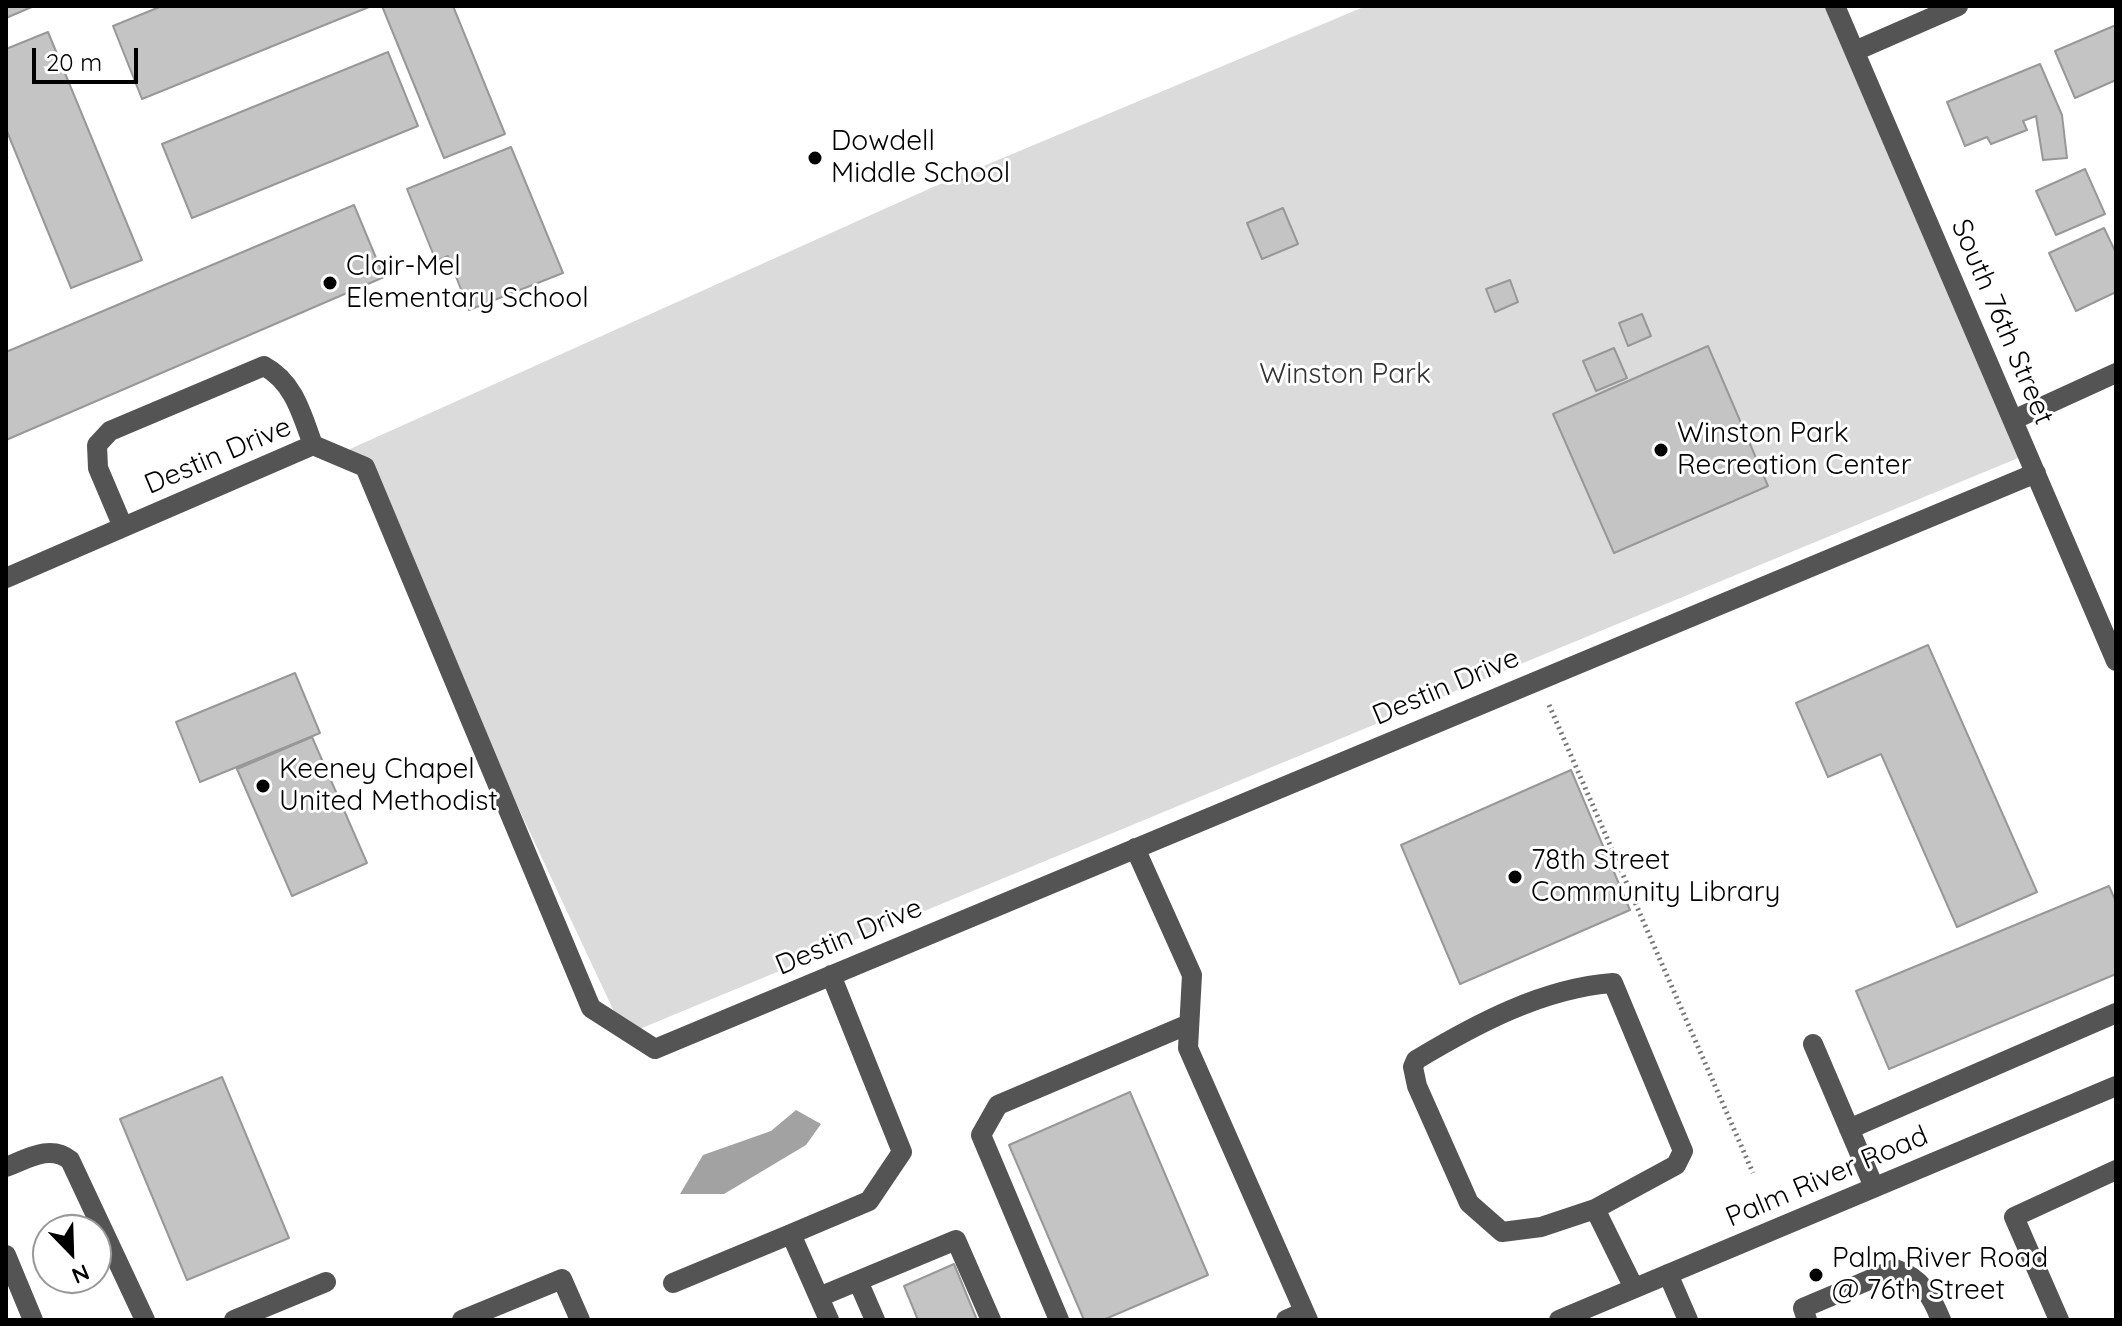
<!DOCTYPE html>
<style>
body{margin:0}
#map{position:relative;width:2122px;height:1326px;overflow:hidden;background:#fff;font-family:Quicksand,sans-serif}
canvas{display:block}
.frame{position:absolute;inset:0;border:8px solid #000;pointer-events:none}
.north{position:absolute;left:32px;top:1214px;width:80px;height:80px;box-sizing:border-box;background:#fff;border:2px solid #999;border-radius:50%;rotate:157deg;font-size:22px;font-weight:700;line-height:32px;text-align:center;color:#000}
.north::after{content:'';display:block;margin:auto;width:28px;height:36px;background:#000;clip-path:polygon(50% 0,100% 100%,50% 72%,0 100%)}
.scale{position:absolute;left:32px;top:48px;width:106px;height:36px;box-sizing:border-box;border:4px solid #000;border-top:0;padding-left:10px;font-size:24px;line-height:28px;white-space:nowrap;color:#000;-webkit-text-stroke:6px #fff;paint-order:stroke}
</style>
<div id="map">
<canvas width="2122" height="1326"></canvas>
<div class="frame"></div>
<div class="north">N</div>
<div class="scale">20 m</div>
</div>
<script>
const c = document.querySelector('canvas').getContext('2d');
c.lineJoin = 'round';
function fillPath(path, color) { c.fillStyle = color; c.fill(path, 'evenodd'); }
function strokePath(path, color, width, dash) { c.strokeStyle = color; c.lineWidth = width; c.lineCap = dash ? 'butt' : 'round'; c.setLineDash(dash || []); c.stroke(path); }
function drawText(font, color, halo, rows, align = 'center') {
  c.font = font + ' Quicksand,sans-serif'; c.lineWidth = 6; c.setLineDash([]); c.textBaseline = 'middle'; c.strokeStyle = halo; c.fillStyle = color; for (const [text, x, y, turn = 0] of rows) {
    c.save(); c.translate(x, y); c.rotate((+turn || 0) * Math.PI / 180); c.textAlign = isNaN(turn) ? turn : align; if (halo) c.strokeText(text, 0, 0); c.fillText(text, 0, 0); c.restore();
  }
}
fillPath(new Path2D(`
 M1366,6H1839L2023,456L625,1035L350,449L931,188Z`), '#dbdbdb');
fillPath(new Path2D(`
 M796,1110L821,1124L806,1145L724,1194H680L703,1155L771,1131Z`), '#a2a2a2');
const building = new Path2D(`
 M6,6H34L6,18Z
 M162,6H368L369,7L142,99L113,26Z
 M382,6H453L505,134L444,158Z
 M2116,25V80L2075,98L2055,51Z
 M48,32L142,260L71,288L6,129V49Z
 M388,52L418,126L192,218L162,144Z
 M2040,64L2062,115L2067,158L2043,160L2036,116L2023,121L2027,130L1991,144L1987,137L1965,146L1947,102Z
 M511,147L563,273L469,310L448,256L436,261L407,189Z
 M2085,169L2105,214L2056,235L2036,191Z
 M354,205L384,277L6,440V352Z
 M1283,208L1298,244L1262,259L1247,223Z
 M2104,228L2116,253V292L2076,311L2049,253Z
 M1510,280L1518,302L1495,312L1486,289Z
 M1642,314L1651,336L1628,346L1619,323Z
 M1708,346L1768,486L1614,553L1553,414Z
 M1614,348L1627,378L1596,391L1583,361Z
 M1928,645L2037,892L1957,927L1881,754L1828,777L1796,703Z
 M295,673L320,733L200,782L176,722Z
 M312,737L367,863L292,896L237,769Z
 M1571,770L1630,910L1460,984L1401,845Z
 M2109,886L2116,902V974L1889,1069L1856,991Z
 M222,1077L289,1238L187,1280L120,1119Z
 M1130,1092L1208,1275L1103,1320H1084L1009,1145Z
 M954,1264L977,1320H918L904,1286Z`);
fillPath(building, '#c4c4c4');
strokePath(building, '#989898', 2);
strokePath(new Path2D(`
 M1549,705L1753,1173`), '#767676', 5, [2, 4]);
strokePath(new Path2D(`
 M1835,6L2116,661
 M1855,51L1958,6
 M2013,420L2116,373
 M123,527L98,468L97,445L110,431L264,366C294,382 302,415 313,445
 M6,578L313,445L365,467L591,1008L655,1049L2036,473
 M1135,848L1192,975L1188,1048L1308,1320
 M1813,1044L1874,1187
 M1849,1129L2116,1013
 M6,1167C27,1159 50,1144 70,1160L145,1320
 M1595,1209L1541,1227L1502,1232L1469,1203L1417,1086L1413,1067L1416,1060C1476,1024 1543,988 1613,983L1683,1151L1676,1165L1595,1209L1634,1288
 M6,1255L33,1320
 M1668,1274L1688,1320
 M858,1281L875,1320
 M673,1283L791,1234
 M819,1297L956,1240L991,1320
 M234,1320L326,1282
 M462,1320L562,1279L580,1320
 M829,1320L791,1234L869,1201L902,1152L831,975
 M1059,1320L981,1135L998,1105L1189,1024
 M1286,1320L1304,1312
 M1559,1320L2116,1086
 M1807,1320L1803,1308L1895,1269C1921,1278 1931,1295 1941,1320
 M2059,1320L2014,1217L2116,1170`), '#545454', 20);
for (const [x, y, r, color] of [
 [815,158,8,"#000"],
 [330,283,8,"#000"],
 [1661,450,8,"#000"],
 [263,786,8,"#000"],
 [1515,877,8,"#000"],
 [1816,1275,8,"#000"]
]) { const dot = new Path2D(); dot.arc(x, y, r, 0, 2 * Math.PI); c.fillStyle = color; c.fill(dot); strokePath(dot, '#fff', 3); }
drawText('28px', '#000', '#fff', [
 ["Dowdell",831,142],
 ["Middle School",831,174],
 ["Clair-Mel",346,267],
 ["Elementary School",346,299],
 ["Winston Park",1677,434],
 ["Recreation Center",1677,466],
 ["Keeney Chapel",279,770],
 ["United Methodist",279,802],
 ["78th Street",1531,861],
 ["Community Library",1531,893],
 ["Palm River Road",1832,1259],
 ["@ 76th Street",1832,1291]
], 'left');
drawText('28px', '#000', '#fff', [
 ["South 76th Street",2002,322,67],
 ["Destin Drive",218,456,-23],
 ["Destin Drive",1446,687,-23],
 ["Destin Drive",849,937,-23],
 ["Palm River Road",1827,1177,-23]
]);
drawText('28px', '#323232', '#fff', [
 ["Winston Park",1345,375]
]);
</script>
